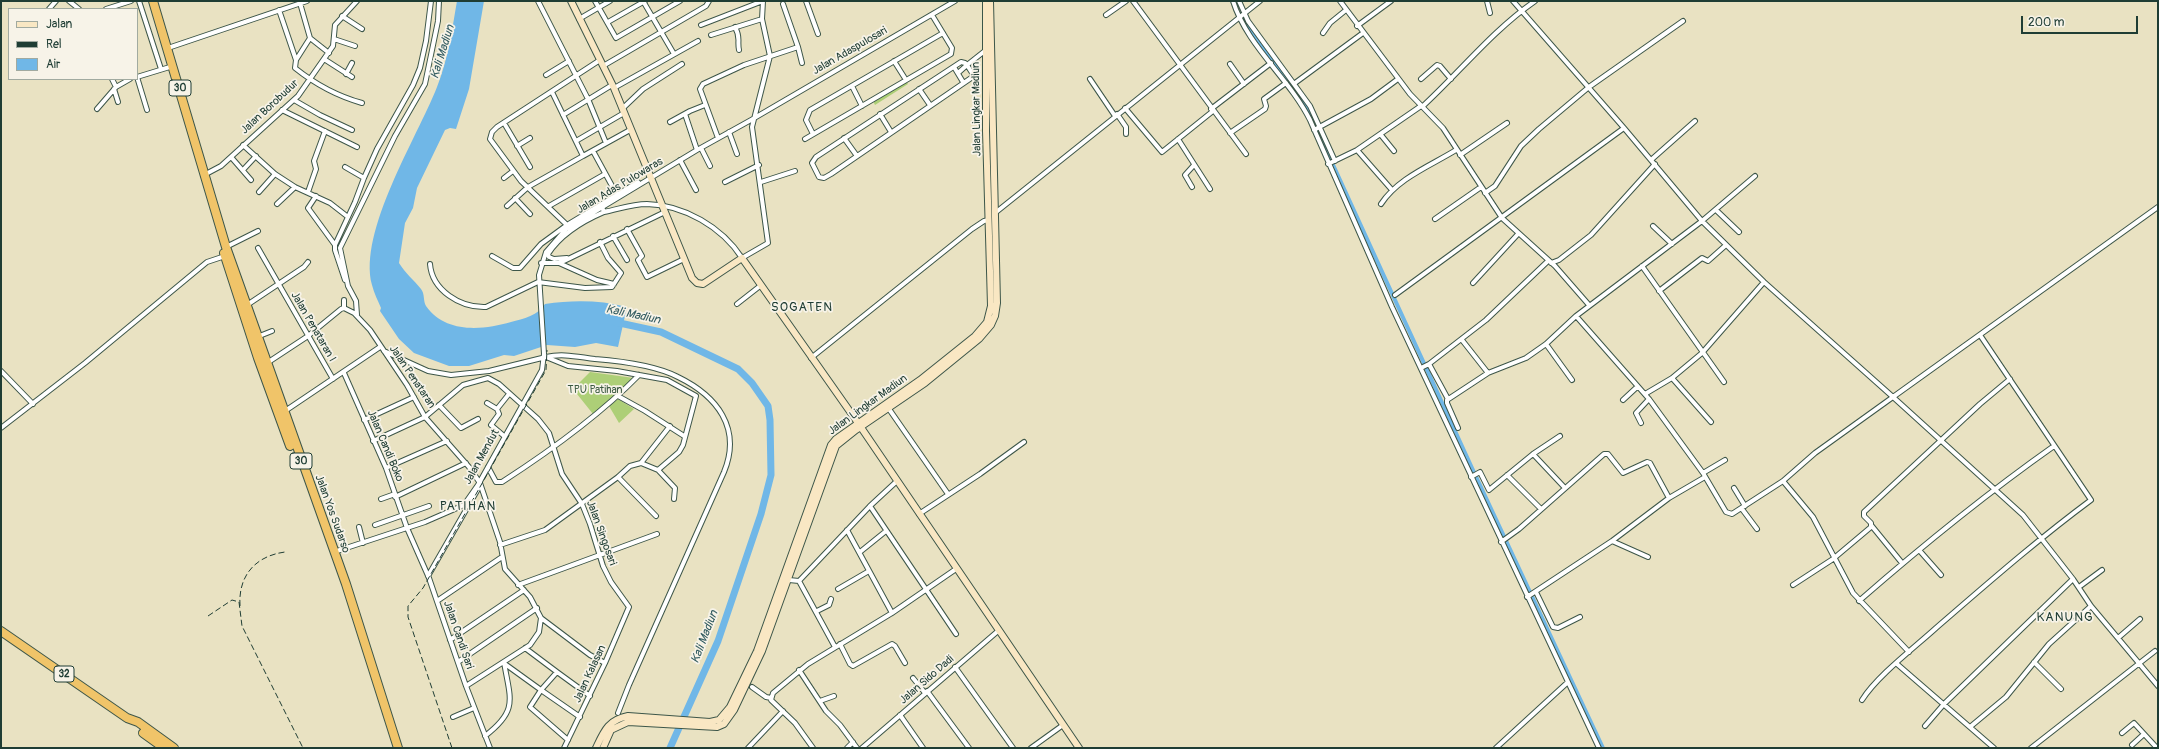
<!DOCTYPE html>
<style>
body{margin:0}
#map{position:relative;width:2159px;height:749px;overflow:hidden;background:#e9e2c2;font-family:Pangolin,sans-serif}
canvas{display:block}
.frame{position:absolute;inset:0;border:2px solid #1f3d34;pointer-events:none}
.legend{position:absolute;left:8px;top:8px;width:130px;height:72px;box-sizing:border-box;background:#f7f3e8;border:1px solid #a1aaa0;margin:0;padding:5px 7px;list-style:none;font-size:12px;color:#1f3d34}
.legend li{display:flex;align-items:center;gap:8px;height:20px}
.legend b{width:20px;border:1px solid #a1aaa0}
.scale{position:absolute;left:2021px;top:16px;width:117px;height:18px;box-sizing:border-box;border:2px solid #1f3d34;border-top:0;padding-left:5px;font-size:12px;line-height:14px;white-space:nowrap;color:#1f3d34;-webkit-text-stroke:3px #f7f3e8;paint-order:stroke}
</style>
<div id="map">
<canvas width="2159" height="749"></canvas>
<div class="frame"></div>
<ul class="legend">
<li><b style="height:5px;background:#f9e7c3"></b>Jalan</li>
<li><b style="height:5px;background:#1f3d34"></b>Rel</li>
<li><b style="height:11px;background:#70b7e7"></b>Air</li>
</ul>
<div class="scale">200 m</div>
</div>
<script>
const c = document.querySelector('canvas').getContext('2d');
c.lineJoin = 'round';
function fillPath(path, color) { c.fillStyle = color; c.fill(path, 'evenodd'); }
function strokePath(path, color, width, dash) { c.strokeStyle = color; c.lineWidth = width; c.lineCap = dash ? 'butt' : 'round'; c.setLineDash(dash || []); c.stroke(path); }
function drawText(font, color, halo, rows, align = 'center') {
  c.font = font + ' Pangolin,sans-serif'; c.lineWidth = 3.5; c.setLineDash([]); c.textBaseline = 'middle'; c.strokeStyle = halo; c.fillStyle = color; for (const [text, x, y, turn = 0] of rows) {
    c.save(); c.translate(x, y); c.rotate((+turn || 0) * Math.PI / 180); c.textAlign = isNaN(turn) ? turn : align; if (halo) c.strokeText(text, 0, 0); c.fillText(text, 0, 0); c.restore();
  }
}
fillPath(new Path2D(`
 M906,81L908,84L875,105L873,101Z
 M590,372L634,378L622,391L593,414L573,389Z
 M618,399L634,409L619,423L609,406Z`), '#adcf77');
fillPath(new Path2D(`
 M457,1H484L469,89L456,129L450,128L445,130L417,188L413,208L405,223L399,263C405,273 414,280 421,289C425,294 423,301 426,306C446,334 483,330 511,322C523,319 539,315 545,304C573,300 600,300 627,307L618,347L596,343L575,347L547,345L514,356L504,355L469,366H449L414,353L399,339L380,311L381,308C378,301 374,293 372,285C358,231 417,138 437,87C448,59 452,30 457,1Z`), '#70b7e7');
strokePath(new Path2D(`
 M1240,14C1259,47 1286,75 1307,108L1472,468L1603,748`), '#70b7e7', 4);
strokePath(new Path2D(`
 M615,322L661,332L738,369L752,383L768,406L770,420L771,475L761,514L718,641L670,748`), '#70b7e7', 7);
const street = new Path2D(`
 M69,1L79,9
 M139,1L161,69
 M538,1L588,99L606,143
 M595,1L616,38L680,1
 M643,1L674,54
 M806,1L818,34
 M1133,1L1246,154
 M1233,1C1247,46 1289,78 1310,120L1392,307L1599,748
 M1239,1L1248,21L1310,106L1335,161
 M1340,1L1410,94L1443,128L1502,218L1555,266L1589,305
 M1487,1L1490,13
 M1513,1L1624,128L1702,221L1764,282L1893,397L2158,207
 M49,9L56,1
 M106,9L131,1
 M279,10L296,60L310,38L300,3
 M1106,15L1126,1
 M342,16L362,29
 M579,19L610,1
 M608,22L645,1
 M701,25L763,1
 M1357,26L1391,1
 M735,27C741,38 737,40 739,50
 M1323,33L1330,23L1346,10
 M711,35L762,19
 M310,38L329,53
 M334,39L355,46
 M798,47L802,63
 M168,48L307,1
 M324,59L352,77
 M296,60L295,68C315,84 337,96 362,103
 M894,61L906,80
 M1230,64L1244,84
 M603,66L706,6L709,1
 M954,67L963,82
 M958,73L967,65L965,63L961,62L816,157L812,163L819,177L824,178L831,174L974,76L967,65L986,50
 M346,74L352,63
 M546,75L569,61
 M137,77L173,66
 M137,77L147,110
 M112,79L116,87
 M1090,79L1115,116
 M1421,79L1437,65L1440,66L1451,79
 M1295,83L1363,33
 M852,86L862,106
 M614,88L698,41
 M114,89L118,102
 M919,89L930,105
 M552,92L583,156L630,130
 M294,100L320,115L352,130
 M1422,107C1460,72 1492,31 1535,1
 M1125,108L1162,152L1213,111
 M97,109L116,87L130,79
 M622,109L643,89L682,64
 M1211,109L1271,63
 M282,110L357,147
 M685,114L697,150
 M880,114L891,132
 M1117,114L1126,127V134
 M563,115L612,85
 M670,122L690,111L705,105
 M504,123L530,167
 M1314,130L1371,99L1398,79
 M729,132L737,154
 M1230,133L1265,109L1266,106L1264,99L1286,83
 M813,134L806,120L810,110L943,33
 M1381,135L1394,151
 M718,138L700,89L703,84L744,65L798,47L783,4
 M844,138L857,156
 M805,139L951,54L952,48L932,15
 M1178,139L1210,189
 M576,141L624,113
 M243,145L275,174L295,187L330,203L348,217
 M517,146L530,138
 M701,148L710,166
 M1357,150L1392,190
 M593,151L617,195
 M1460,155L1507,123
 M231,157L251,180
 M680,160L696,190
 M1651,160L1695,121
 M1328,164L1357,150L1421,106
 M345,167L364,178L355,202L335,245V250L345,280
 M243,170L256,156
 M204,175L221,166L298,96L333,46L335,25L357,1
 M1755,176L1702,221L1576,316L1649,399L1703,473L1726,512L1732,514L1783,481L1815,453L1893,397L2023,515L2073,579L2091,606L2158,686
 M364,178L377,149L413,85L420,68L426,41L431,1
 M504,178L513,171
 M725,182L759,165
 M761,182L795,171
 M1192,187L1185,175L1194,165
 M259,192L275,174
 M308,192L316,169L314,161L325,131
 M1485,193L1495,186L1521,146L1539,129L1589,87L1683,21
 M316,196L308,208L335,245
 M515,198L530,214
 M277,204L295,187
 M1381,204C1398,178 1430,166 1456,150
 M507,206L528,187L583,156
 M549,206L605,174
 M602,207L604,212C619,209 632,204 647,204C684,205 722,227 742,258L768,243L752,127L770,56L762,19L763,1
 M1716,210L1739,232
 M995,213L1260,1
 M1435,219L1481,187
 M567,225L521,181L490,139L492,132L497,127L600,60
 M1653,226L1672,244
 M627,229L642,256L638,260L647,277L684,259
 M613,236L627,260
 M226,247L258,231
 M258,248L333,379
 M492,256L513,268H520L541,244L567,225L638,182
 M567,258L554,259L549,257L548,254C561,234 583,221 604,212
 M541,263H559L564,261L665,212
 M559,263L597,280L614,284
 M1551,263L1559,260L1591,235L1655,164
 M430,264C432,290 460,308 486,307L538,282L585,288L612,287L621,273L608,258L600,242
 M1642,266L1724,382
 M1473,283L1518,234
 M1659,291L1702,258L1708,261L1726,245
 M1395,295L1624,128
 M344,300V308
 M737,304L760,286
 M247,305L304,267L308,262
 M357,315L356,301L348,286L340,248L395,136L425,84L438,21L439,1
 M257,337L272,331
 M1462,340L1488,373
 M1546,344L1572,380
 M384,351L428,371L451,375L489,371L546,357L568,366L617,371L667,380L696,396L683,445L679,452L658,470L641,463
 M546,357C563,353 578,357 595,359C620,361 655,365 678,377C717,396 742,428 724,472L629,685L618,713
 M811,358L972,229L984,221L989,220
 M267,363L308,336L341,309L344,308L354,313L370,330L407,385L425,417L469,467L480,483L500,542L505,569L530,597L541,618L539,632L530,645L466,686
 M1429,364L1448,399
 M1421,368L1429,364L1486,320L1548,261
 M1,371L33,404
 M344,373L386,468L407,528L429,578L466,686L490,748
 M1672,378L1711,422
 M1645,394L1672,378L1702,353L1764,282
 M618,396L645,411L684,436
 M1623,400L1637,387
 M487,403L497,409L509,394
 M439,405L461,428L478,419
 M497,409L499,414L491,425L504,436
 M889,409L948,494
 M285,411L380,347
 M364,420L414,397
 M1641,423L1636,413L1649,399
 M1,428L85,363L207,262L225,256
 M1458,428L1447,403V400L1488,373L1526,358L1546,344L1576,316
 M373,441L425,417L463,385L488,378L499,384L538,419L549,433L562,474L582,504L590,524L603,566L611,582L629,607L605,663L564,748
 M1533,454L1565,488
 M641,463L670,426
 M488,467L496,482H502C550,451 599,416 639,375
 M386,468L447,441
 M658,470L675,488L674,499
 M1703,473L1725,460
 M1507,475L1541,509
 M618,477L656,516
 M1471,477L1480,472L1489,490L1533,454L1560,436
 M1783,481L1813,517L1853,593L1909,652
 M1734,488L1745,506
 M395,497L466,463
 M381,499L395,494
 M870,506L956,634
 M1742,509L1757,529
 M919,514L980,474L1024,442
 M375,525L429,506
 M1871,525L1902,563
 M359,527L363,543
 M847,530L892,613
 M1612,541L1648,557
 M1501,542L1519,529L1604,454H1608L1623,473L1647,462L1650,463L1669,498
 M500,545L545,530L618,477L630,466L641,463
 M1919,550L1941,575
 M334,552L425,522L464,505L478,485L542,370L544,354L539,275L546,252L566,229L697,150L751,120L955,1
 M860,552L886,531
 M428,576L478,489V485
 M789,580L799,581
 M799,581L870,506L897,481
 M799,581L835,647
 M518,585L657,534
 M1793,585L1833,559L1871,527V523L1864,516V512L1980,404L2010,379
 M2079,587L2102,570
 M838,589L869,571
 M1536,592L1553,627L1558,628L1580,617
 M1527,597L1612,541L1669,498L1705,477
 M437,601L502,557
 M1859,601C1922,546 1986,494 2054,446
 M817,611L829,605L831,599
 M541,618L590,655L605,663
 M2118,638L2140,619
 M450,640L524,590
 M840,644L850,664L853,666L892,644L895,646L905,663
 M525,648L557,672
 M458,662L537,608
 M2034,662L2061,689
 M505,664L541,690L557,672L590,696
 M1897,664L1994,748
 M955,667L1013,748
 M799,670L826,711L840,725L857,748
 M913,678L925,693
 M752,687L766,697L771,698
 M927,691L969,748
 M1862,700C1877,676 1914,648 1936,628C1987,584 2037,540 2091,500L1980,335
 M820,701L834,696
 M900,715L923,748
 M453,717L474,708
 M1925,726L1944,704L2073,579
 M1970,727L2006,697L2049,644L2091,606
 M2122,733L2134,723L2157,748
 M485,736C519,710 510,699 504,662
 M568,740L530,707L541,690L580,717
 M2132,745L2144,734
 M748,748L783,711
 M813,748L795,723L771,700L773,693L808,664L892,613L956,569
 M847,748L853,742
 M862,748L998,631
 M1031,748L1063,725
 M1496,748L1568,682
 M2031,748L2155,651`);
const secondary = new Path2D(`
 M571,1L614,88L692,278L697,283L703,284L742,258L858,423L1079,748
 M596,748C604,731 608,720 628,716L710,722L719,720L730,707L757,651L831,445L836,439L920,380L975,336L987,322L991,306L986,131V1
 M603,748L611,730L628,722L717,727L724,724L734,710L762,651L836,446L856,430L925,383L979,339L991,325L995,316L997,303L990,1`);
const highway = new Path2D(`
 M153,1L226,247L346,584L398,748
 M224,253L258,358L290,446
 M1,631L127,718L138,722L174,748
 M143,733L164,748`);
strokePath(street, '#3d5649', 6);
strokePath(secondary, '#3d5649', 8);
strokePath(highway, '#3d5649', 10);
strokePath(street, '#fff', 4);
strokePath(secondary, '#f9e7c3', 6);
strokePath(highway, '#f0c469', 8);
strokePath(new Path2D(`
 M240,606C238,576 255,556 285,552
 M208,616L232,600L239,602L242,626L303,748
 M452,748L408,617V606L423,588L546,370L547,350`), '#1f3d34', 1, [6, 3]);
for (const [x, y, w] of [
 [180,88,22],
 [301,461,22],
 [64,674,20]
]) { const box = new Path2D(); box.roundRect(x - w / 2, y - 8, w, 16, 3); c.fillStyle = '#f7f3e8'; c.fill(box); strokePath(box, '#1f3d34', 1); }
drawText('bold 10px', '#1f3d34', null, [
 ["30",180,88],
 ["30",301,461],
 ["32",64,674]
]);
drawText('11px', '#1f3d34', '#f7f3e8', [
 ["Jalan Adaspulosari",850,51,-30],
 ["Jalan Borobudur",270,107,-43],
 ["Jalan Lingkar Madiun",977,109,-91],
 ["Jalan Adas Pulowaras",620,186,-31],
 ["Jalan Penataran I",313,327,60],
 ["Jalan Penataran",412,377,56],
 ["Jalan Lingkar Madiun",868,405,-36],
 ["Jalan Candi Boko",385,446,67],
 ["Jalan Mendut",482,457,-61],
 ["Jalan Yos Sudarso",332,514,70],
 ["Jalan Singosari",601,533,70],
 ["Jalan Candi Sari",458,635,71],
 ["Jalan Kalasan",590,674,-65],
 ["Jalan Sido Dadi",927,680,-41]
]);
drawText('11px', '#3b5a41', '#f7f3e8', [
 ["TPU Patihan",595,390]
]);
drawText('italic 12px', '#335c61', '#f7f3e8', [
 ["Kali Madiun",443,52,-73],
 ["Kali Madiun",633,315,12],
 ["Kali Madiun",705,637,-69]
]);
c.letterSpacing = '1px';
drawText('13px', '#1f3d34', '#f7f3e8', [
 ["SOGATEN",802,308],
 ["PATIHAN",468,507],
 ["KANUNG",2065,618]
]);
c.letterSpacing = '0px';
</script>
